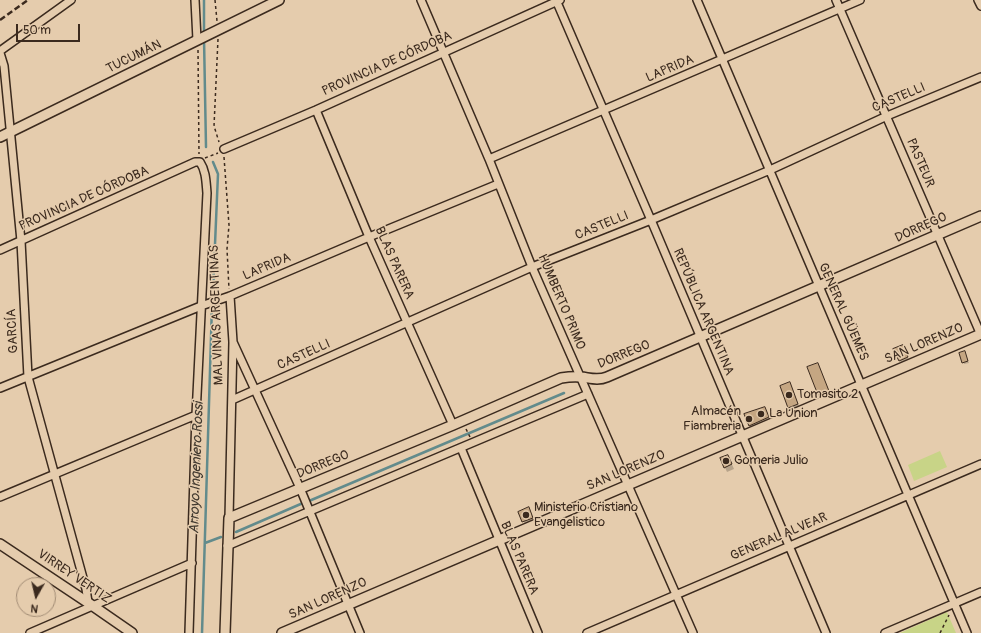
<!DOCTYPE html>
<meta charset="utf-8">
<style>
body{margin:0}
#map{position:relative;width:981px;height:633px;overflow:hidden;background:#e5ccad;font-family:Pangolin,sans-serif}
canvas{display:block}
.north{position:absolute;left:16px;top:577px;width:40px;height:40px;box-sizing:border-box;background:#e5ccad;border:1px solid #a18b74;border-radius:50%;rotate:188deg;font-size:11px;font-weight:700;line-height:16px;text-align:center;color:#3b2a1e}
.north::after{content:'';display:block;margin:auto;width:14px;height:18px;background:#3b2a1e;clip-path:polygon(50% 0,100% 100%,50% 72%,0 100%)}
.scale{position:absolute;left:16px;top:24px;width:64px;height:18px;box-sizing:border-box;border:2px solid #3b2a1e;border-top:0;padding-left:5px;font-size:12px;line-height:14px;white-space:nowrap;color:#3b2a1e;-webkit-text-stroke:3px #e5ccad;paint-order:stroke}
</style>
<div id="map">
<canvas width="981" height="633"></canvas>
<div class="north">N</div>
<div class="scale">50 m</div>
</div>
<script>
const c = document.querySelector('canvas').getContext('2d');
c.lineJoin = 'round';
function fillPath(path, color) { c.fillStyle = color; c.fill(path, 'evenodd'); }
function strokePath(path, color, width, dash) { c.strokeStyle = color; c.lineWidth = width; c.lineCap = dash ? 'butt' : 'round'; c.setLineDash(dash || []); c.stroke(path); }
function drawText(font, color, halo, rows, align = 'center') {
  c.font = font + ' Pangolin,sans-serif'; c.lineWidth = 3; c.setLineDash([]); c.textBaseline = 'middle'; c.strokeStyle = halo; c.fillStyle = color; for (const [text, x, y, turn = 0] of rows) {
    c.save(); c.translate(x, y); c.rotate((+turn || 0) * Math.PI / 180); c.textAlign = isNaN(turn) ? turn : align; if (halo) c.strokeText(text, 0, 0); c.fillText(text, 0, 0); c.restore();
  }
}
fillPath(new Path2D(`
 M940,451L947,467L914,481L908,465Z
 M947,612L956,633H900Z`), '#c8d487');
fillPath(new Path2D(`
 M895,350L905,351L910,362L902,365Z
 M960,354H965L969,363L964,364Z
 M818,364L832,398L823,401L819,395Z
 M790,383L800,408L792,411L789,407Z
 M766,412L770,421L752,428L750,425Z
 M721,459L730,460L734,469L727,472Z
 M519,512L531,513L535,523L526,526Z`), '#0003');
strokePath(new Path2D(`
 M204,0V33
 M204,38L206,147
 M213,162L218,174L213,291
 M309,501L564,393
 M236,532L303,503
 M205,543L221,537
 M202,633L212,305`), '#628b8c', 2.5);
const building = new Path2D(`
 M903,345L908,357L899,361L893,349Z
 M965,351L968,361L962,363L959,353Z
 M818,363L829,391L818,395L807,367Z
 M790,382L798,404L788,408L780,386Z
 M765,407L769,417L749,426L744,414Z
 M728,455L732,464L724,468L720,458Z
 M529,507L533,518L522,522L518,512Z`);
fillPath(building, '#c5a682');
strokePath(building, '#3b2a1e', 1);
const street = new Path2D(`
 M195,0L197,40
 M421,0L489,159L532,267L693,633
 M556,0L651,220L826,633
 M697,0L967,633
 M836,0L981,335
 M978,0L981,6
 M0,51L71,0
 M0,53L4,66L21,241L28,377L86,589L88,602
 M316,110L369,237L453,425
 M224,149L316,110L560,0
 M489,159L860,0
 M0,250L195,162H200C206,171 206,182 207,193L196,415L189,633
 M233,342L300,488L360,633
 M0,388L201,306L230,296L369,237L498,184
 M232,400L532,267L651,220L770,170L887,116L981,77
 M461,448L538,633
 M0,497L196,415
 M229,518L233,342L230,296
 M227,546L588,394
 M30,633L192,563
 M587,633L981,464
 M885,633L981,592`);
const secondary = new Path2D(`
 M0,137L279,0
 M0,544L93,606L132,633
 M225,633L229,518L453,425L561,378C567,377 574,376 581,377C590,378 598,381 607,377L981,216
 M282,633L981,334`);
strokePath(street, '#3b2a1e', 10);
strokePath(secondary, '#3b2a1e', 12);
strokePath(new Path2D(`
 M215,0L217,21
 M218,39L214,126L219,142
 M198,50L199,154
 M224,157L229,225L227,249L229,289
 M205,158L218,153
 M466,429L470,437
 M940,633L949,615`), '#3b2a1e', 1.5, [3, 3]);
strokePath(street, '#e5ccad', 7);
strokePath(secondary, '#e5ccad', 9);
strokePath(new Path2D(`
 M0,20L28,0`), '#3b2a1e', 2.5, [6, 3]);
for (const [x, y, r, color] of [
 [789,395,4,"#3b2a1e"],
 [761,414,4,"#3b2a1e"],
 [749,419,4,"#3b2a1e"],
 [726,461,4,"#3b2a1e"],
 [526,515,4,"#3b2a1e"]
]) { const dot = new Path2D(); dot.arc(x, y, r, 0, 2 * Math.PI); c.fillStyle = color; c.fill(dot); strokePath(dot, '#e5ccad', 1.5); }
drawText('13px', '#3b2a1e', '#e5ccad', [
 ["TUCUMÁN",134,57,-26],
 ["PROVINCIA DE CÓRDOBA",387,64,-24],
 ["LAPRIDA",670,69,-23],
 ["CASTELLI",899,98,-23],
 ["PASTEUR",920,163,67],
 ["PROVINCIA DE CÓRDOBA",84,199,-24],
 ["CASTELLI",602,226,-22],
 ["DORREGO",921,228,-24],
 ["BLAS PARERA",394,263,66],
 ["LAPRIDA",267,267,-23],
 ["HUMBERTO PRIMO",561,302,67],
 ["REPÚBLICA ARGENTINA",703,312,67],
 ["GENERAL GÜEMES",843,312,66],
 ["MALVINAS ARGENTINAS",217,315,-92],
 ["GARCÍA",13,331,-93],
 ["SAN LORENZO",924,344,-23],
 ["CASTELLI",304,355,-24],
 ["DORREGO",624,355,-22],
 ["DORREGO",323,465,-22],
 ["SAN LORENZO",626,471,-23],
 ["GENERAL ALVEAR",779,537,-23],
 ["BLAS PARERA",519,558,67],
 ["VIRREY VERTIZ",74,577,34],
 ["SAN LORENZO",328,599,-24]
]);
drawText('13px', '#3b2a1e', '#e5ccad', [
 ["Tomasito 2",797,395],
 ["Almacén",741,412,"right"],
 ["Fiambreria",741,427,"right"],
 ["La Union",769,414],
 ["Gomeria Julio",734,461],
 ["Ministerio Cristiano",534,508],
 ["Evangelistico",534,523]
], 'left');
drawText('italic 14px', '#423a30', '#e5ccad', [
 ["Arroyo Ingeniero Rossi",197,468,-88]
]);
</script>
